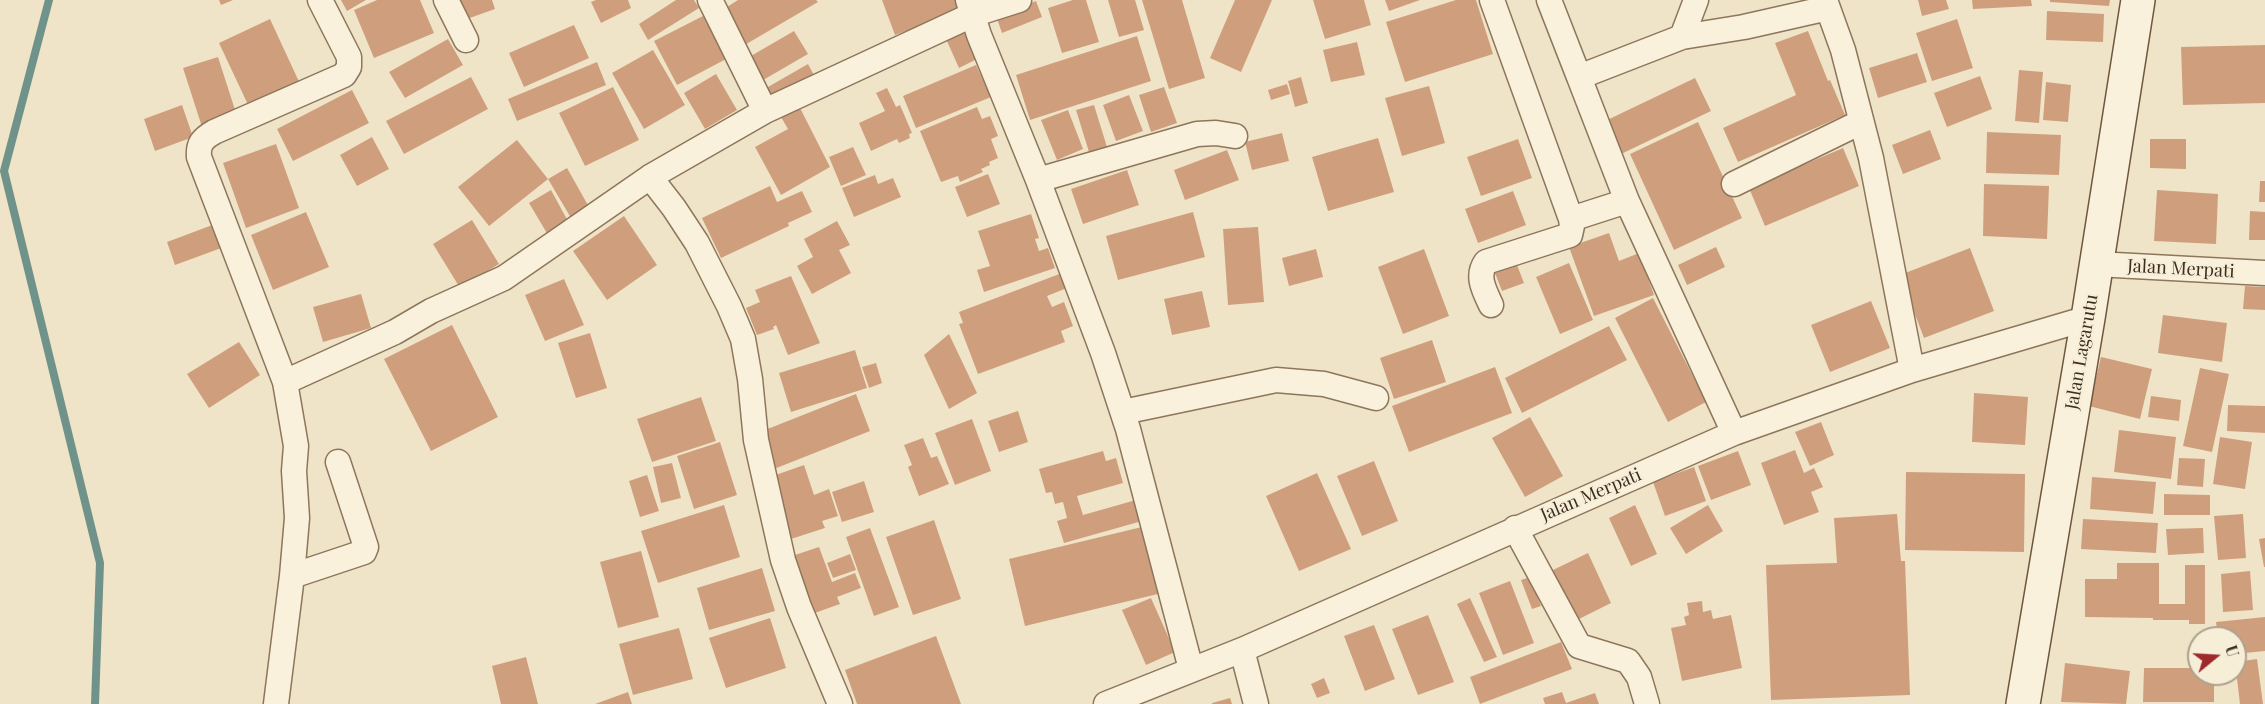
<!DOCTYPE html>
<style>
body{margin:0}
#map{position:relative;width:2265px;height:704px;overflow:hidden;background:#f0e4c8;font-family:"Playfair Display",serif}
canvas{display:block}
.north{position:absolute;left:2187px;top:626px;width:60px;height:60px;box-sizing:border-box;background:#f7eed8;border:2px solid #ada18e;border-radius:50%;rotate:72deg;font-size:16px;font-weight:700;line-height:24px;text-align:center;color:#3d2e20}
.north::after{content:'';display:block;margin:auto;width:21px;height:27px;background:#9e2a2b;clip-path:polygon(50% 0,100% 100%,50% 72%,0 100%)}
</style>
<div id="map">
<canvas width="2265" height="704"></canvas>
<div class="north">U</div>
</div>
<script>
const c = document.querySelector('canvas').getContext('2d');
c.lineJoin = 'round';
function strokePath(path, color, width, dash) { c.strokeStyle = color; c.lineWidth = width; c.lineCap = dash ? 'butt' : 'round'; c.setLineDash(dash || []); c.stroke(path); }
function fillPath(path, color) { c.fillStyle = color; c.fill(path, 'evenodd'); }
function drawText(font, color, halo, rows, align = 'center') {
  c.font = font + ' "Playfair Display",serif'; c.lineWidth = 4.5; c.setLineDash([]); c.textBaseline = 'middle'; c.strokeStyle = halo; c.fillStyle = color; for (const [text, x, y, turn = 0] of rows) {
    c.save(); c.translate(x, y); c.rotate((+turn || 0) * Math.PI / 180); c.textAlign = isNaN(turn) ? turn : align; if (halo) c.strokeText(text, 0, 0); c.fillText(text, 0, 0); c.restore();
  }
}
strokePath(new Path2D(`
 M49,0L4,171L100,563L95,704`), '#6f938a', 8);
fillPath(new Path2D(`
 M219,0H233L221,5Z
 M341,0H366L347,11Z
 M377,0H420L434,33L374,58L354,10Z
 M456,0H492L495,9L464,20Z
 M596,0H628L631,8L601,23L591,2Z
 M676,0H694L699,8L648,40L639,24Z
 M738,0H816L818,2L743,46L722,10Z
 M882,0H955L960,11L895,35Z
 M1073,0H1086L1099,42L1062,53L1048,8Z
 M1108,0H1135L1144,30L1119,37Z
 M1142,0H1182L1205,78L1169,89Z
 M1235,0H1272L1241,72L1210,58Z
 M1313,0H1364L1371,25L1325,39Z
 M1385,0H1420L1389,11Z
 M1456,0H1476L1493,54L1405,82L1386,22Z
 M1918,0H1946L1949,9L1922,16Z
 M1972,0H2031L2032,6L1973,9Z
 M2050,0H2110L2109,6L2050,2Z
 M1036,1L1042,17L1002,33L996,16Z
 M2047,11L2104,14L2103,42L2046,40Z
 M703,16L726,59L677,85L654,41Z
 M270,19L301,86L250,109L219,43Z
 M1957,19L1973,68L1932,81L1916,33Z
 M574,25L589,58L524,87L509,53Z
 M794,31L808,54L758,83L744,60Z
 M963,31L977,59L959,68L946,39Z
 M1808,31L1828,81L1830,80L1845,115L1738,162L1723,128L1796,95L1775,43Z
 M1137,36L1151,81L1030,120L1016,75Z
 M448,39L463,65L405,98L389,72Z
 M1357,42L1365,75L1331,82L1323,50Z
 M2265,45V103L2183,105L2181,47Z
 M653,50L685,105L644,129L612,73Z
 M1917,53L1927,82L1878,98L1869,68Z
 M218,57L237,116L202,127L183,68Z
 M597,62L606,85L517,121L508,99Z
 M808,64L816,79L769,105L761,91Z
 M976,65L991,97L916,128L903,96Z
 M2019,70L2043,72L2039,123L2015,121Z
 M716,74L737,110L705,129L684,93Z
 M1980,76L1992,109L1947,127L1934,93Z
 M471,77L488,109L404,154L386,121Z
 M1301,77L1308,103L1295,107L1288,81Z
 M1695,78L1711,111L1619,155L1603,122Z
 M2046,82L2071,85L2068,122L2043,120Z
 M1287,84L1290,94L1271,100L1268,90Z
 M1429,86L1445,143L1402,156L1385,98Z
 M613,87L639,140L585,166L559,113Z
 M1164,87L1177,123L1151,132L1139,95Z
 M887,88L896,107L900,105L912,133L909,134L910,138L899,143L897,139L871,151L859,123L885,111L876,93Z
 M352,90L369,123L293,161L277,129Z
 M1129,95L1143,131L1116,141L1103,105Z
 M797,102L830,167L781,195L755,147L788,129L778,112Z
 M182,105L193,137L155,151L144,119Z
 M1094,105L1107,147L1089,152L1076,110Z
 M977,107L982,119L990,116L998,136L991,139L998,158L989,162L990,165L981,169L983,172L960,182L958,176L941,182L920,131Z
 M1068,110L1083,149L1057,160L1041,120Z
 M1698,122L1742,218L1674,250L1630,154Z
 M1930,130L1941,159L1903,174L1892,145Z
 M1987,132L2061,135L2059,175L1986,173Z
 M1282,133L1289,161L1252,170L1245,142Z
 M372,137L389,169L357,186L340,155Z
 M1378,138L1394,192L1328,211L1312,157Z
 M1518,139L1532,178L1481,196L1467,157Z
 M2150,139H2186V169L2150,168Z
 M517,140L548,179L567,168L589,207L571,218L548,179L489,226L458,187Z
 M276,144L299,208L246,228L223,163Z
 M853,147L866,175L841,186L829,157Z
 M1843,148L1859,186L1765,226L1749,188Z
 M1227,150L1239,180L1185,200L1174,170Z
 M1127,170L1139,205L1083,224L1071,189Z
 M988,174L1000,204L967,217L955,187Z
 M875,175L878,184L893,178L901,197L854,217L842,188Z
 M2260,181H2265V202H2259Z
 M1984,184L2049,186L2047,239L1983,236Z
 M770,186L777,202L802,191L812,212L788,223L789,226L721,258L702,218Z
 M551,190L569,223L548,235L529,203Z
 M2157,190L2218,194L2216,244L2154,241Z
 M1513,191L1526,225L1478,243L1465,209Z
 M2250,211L2265,212V240H2249Z
 M306,212L329,267L273,290L251,235Z
 M1193,212L1205,257L1118,280L1106,236Z
 M1031,214L1039,238L1035,239L1039,251L1048,248L1055,268L984,292L977,270L990,266L978,231Z
 M624,216L657,265L607,300L573,251Z
 M472,220L499,264L460,288L433,244Z
 M837,221L850,245L839,250L851,273L812,294L797,266L813,257L804,239Z
 M215,224L224,247L175,265L167,242Z
 M1258,227L1264,302L1228,305L1223,229Z
 M1609,233L1619,261L1639,253L1654,295L1594,316L1569,247Z
 M1716,247L1725,267L1687,285L1678,265Z
 M1970,248L1994,311L1924,338L1900,275Z
 M1316,249L1323,277L1289,286L1282,258Z
 M1424,249L1449,316L1403,334L1378,267Z
 M1569,263L1593,320L1560,334L1536,277Z
 M1517,265L1524,283L1502,291L1495,273Z
 M1062,273L1067,288L1047,296L1052,307L1064,302L1073,326L1061,331L1065,342L978,374L959,324L963,323L959,312Z
 M791,276L820,343L788,355L776,325L773,327L774,329L757,335L746,308L760,302L755,290Z
 M564,279L584,325L545,341L525,295Z
 M2245,286L2265,287V310L2243,309Z
 M1202,291L1210,327L1172,335L1164,299Z
 M361,294L371,328L323,342L313,307Z
 M1653,298L1706,402L1668,422L1615,318Z
 M1871,301L1890,348L1830,372L1811,325Z
 M2163,315L2227,323L2222,362L2158,353Z
 M452,325L498,417L431,451L384,359Z
 M1609,326L1627,360L1522,413L1505,378Z
 M590,333L607,388L576,398L558,343Z
 M949,334L977,393L949,409L924,355Z
 M1432,340L1446,382L1394,399L1380,358Z
 M239,342L260,375L209,408L187,374Z
 M855,350L867,388L791,412L779,373Z
 M2101,357L2152,369L2140,419L2089,406Z
 M876,363L882,383L869,388L862,367Z
 M1495,367L1512,413L1409,452L1392,406Z
 M2200,368L2229,374L2212,452L2183,446Z
 M1974,393L2028,397L2025,445L1972,442Z
 M856,394L870,431L774,469L760,432Z
 M2151,396L2181,400L2179,421L2148,417Z
 M701,397L716,441L652,462L637,419Z
 M2228,405L2265,406V433L2227,431Z
 M1018,411L1028,442L999,452L988,421Z
 M1530,417L1563,476L1525,497L1492,438Z
 M972,419L991,471L955,485L935,433Z
 M1821,422L1834,455L1810,466L1795,432Z
 M2119,430L2176,437L2171,479L2114,472Z
 M2220,437L2252,442L2245,489L2213,484Z
 M923,438L931,458L937,456L949,484L919,496L908,467L912,465L904,445Z
 M720,442L737,495L694,509L677,456Z
 M1795,450L1804,473L1814,468L1823,487L1811,492L1819,512L1784,525L1761,463Z
 M1103,451L1106,461L1116,458L1123,483L1077,496L1083,515L1136,500L1142,521L1064,543L1057,521L1067,518L1063,502L1055,504L1052,492L1046,493L1039,469Z
 M1738,451L1751,485L1711,500L1698,466Z
 M2179,458L2205,459L2203,487L2177,485Z
 M1374,461L1398,521L1362,536L1337,476Z
 M672,463L681,498L661,503L653,467Z
 M804,465L814,495L829,489L838,516L822,521L825,528L791,539L770,477Z
 M1694,467L1706,501L1665,516L1653,482Z
 M1906,472L2025,474L2024,552L1905,550Z
 M1317,473L1351,549L1299,571L1266,496Z
 M647,475L659,511L640,517L629,481Z
 M2092,477L2156,482L2153,514L2090,509Z
 M864,481L874,512L842,522L832,492Z
 M2164,494L2210,495V515H2164Z
 M724,505L740,557L658,583L641,531Z
 M1635,505L1657,554L1631,566L1609,518Z
 M1708,505L1723,531L1686,554L1670,528Z
 M1897,514L1901,561H1905L1910,695L1771,700L1766,565L1837,563L1834,518Z
 M2243,514L2246,558L2218,560L2214,516Z
 M2083,519L2158,523L2156,553L2081,549Z
 M934,520L961,599L913,615L886,537Z
 M1146,526L1162,593L1025,626L1009,559Z
 M870,528L899,607L874,616L846,537Z
 M2203,528L2204,553L2168,555L2166,529Z
 M2265,538V567H2264L2259,539Z
 M819,547L832,582L855,573L861,588L837,597L840,604L809,615L789,557Z
 M641,551L659,617L618,628L600,562Z
 M1588,553L1611,603L1577,620L1553,570Z
 M850,554L856,570L833,578L827,563Z
 M2117,563H2159V604H2185V565H2205V624H2189V620H2153V618L2085,617V579H2117Z
 M762,568L775,611L709,630L697,588Z
 M2250,571L2253,610L2223,612L2221,574Z
 M1530,577L1541,606L1532,609L1521,580Z
 M1510,581L1534,643L1503,655L1479,593Z
 M1151,598L1175,652L1146,665L1122,610Z
 M1470,598L1497,657L1484,662L1457,604Z
 M1702,601L1703,612L1711,610L1713,619L1731,615L1742,668L1682,681L1671,628L1686,625L1684,617L1689,615L1687,603Z
 M1428,615L1454,682L1418,695L1392,629Z
 M2265,617V651L2235,654V638H2218L2216,622Z
 M770,618L786,668L726,688L709,638Z
 M1374,625L1395,679L1365,691L1344,636Z
 M679,628L693,679L633,695L619,644Z
 M936,636L961,704H857L845,670Z
 M1561,642L1572,669L1480,704L1470,677Z
 M526,657L538,704H501L492,666Z
 M2257,659L2263,704H2240L2235,662Z
 M2065,663L2130,671L2126,704L2061,702Z
 M2144,668H2199V674H2214V702H2143Z
 M1324,678L1330,693L1317,698L1311,684Z
 M628,692L632,704H595Z
 M1562,692L1566,703L1595,693L1599,704H1545L1543,698Z
 M1230,698L1232,704H1212V703Z`), '#cf9f7d');
const street = new Path2D(`
 M446,0L466,40
 M710,0L765,111
 M968,0L979,35L1038,180L1103,353L1128,429L1191,669
 M1492,0L1571,219L1627,201L1734,433
 M1549,0L1579,77
 M1825,0L1843,50L1871,158L1912,370
 M1682,37L1696,0
 M1038,180L1197,134L1216,133L1235,136
 M1734,184L1861,122
 M1627,201L1579,77L1682,37L1744,27L1828,8
 M2096,264L2265,273
 M1491,305C1484,290 1476,276 1486,262L1570,235L1572,226L1571,219
 M285,382L395,332L431,311L504,278L650,177
 M1123,412L1276,380L1324,384L1376,398
 M1515,528L1579,646L1628,661L1639,677L1647,704
 M292,576L364,552L366,547L338,462
 M1242,650L1256,704
 M276,704L292,576L297,518L294,471L296,446L285,382L199,157C198,144 202,139 214,132L344,75L349,67V57L320,0
 M840,704L799,607L783,560L756,440L750,379L743,339L729,306L697,243L674,208L650,177L765,111L972,15L1019,0
 M1106,704L1242,650L1734,433L1912,370L2088,318`);
const secondary = new Path2D(`
 M2023,704L2088,318L2138,0`);
strokePath(street, '#8d765c', 27);
strokePath(secondary, '#6f573f', 36);
strokePath(street, '#faf1dc', 24);
strokePath(secondary, '#faf1dc', 33);
drawText('18px', '#3d2e20', '#f7eed8', [
 ["Jalan Merpati",2181,269,3],
 ["Jalan Lagarutu",2082,352,-80],
 ["Jalan Merpati",1591,495,-23]
]);
</script>
